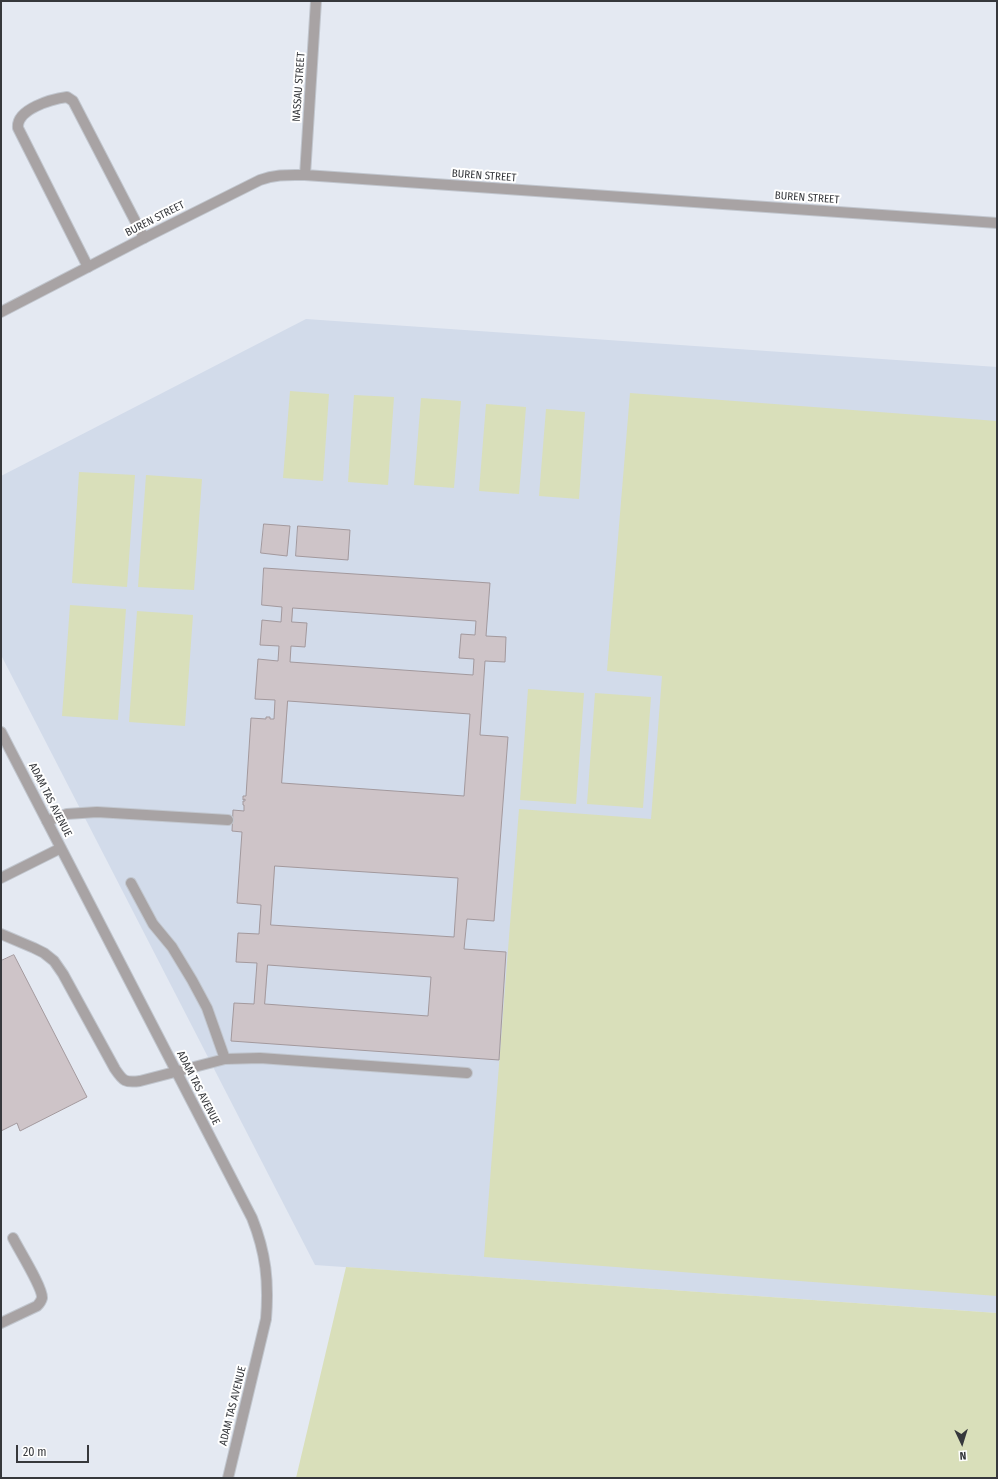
<!DOCTYPE html>
<style>
body{margin:0}
#map{position:relative;width:998px;height:1479px;overflow:hidden;background:#e4e9f2;font-family:"Fira Sans Condensed",sans-serif}
canvas{display:block}
.frame{position:absolute;inset:0;border:2px solid #36383c;pointer-events:none}
.north{position:absolute;left:942px;top:1423px;width:40px;height:40px;-webkit-text-stroke:3px #fff;paint-order:stroke;rotate:176deg;font-size:11px;font-weight:700;line-height:16px;text-align:center;color:#36383c}
.north::after{content:'';display:block;margin:auto;width:14px;height:18px;background:#36383c;clip-path:polygon(50% 0,100% 100%,50% 72%,0 100%)}
.scale{position:absolute;left:16px;top:1445px;width:73px;height:18px;box-sizing:border-box;border:2px solid #36383c;border-top:0;padding-left:5px;font-size:12px;line-height:14px;white-space:nowrap;color:#36383c;-webkit-text-stroke:3px #fff;paint-order:stroke}
</style>
<div id="map">
<canvas width="998" height="1479"></canvas>
<div class="frame"></div>
<div class="north">N</div>
<div class="scale">20 m</div>
</div>
<script>
const c = document.querySelector('canvas').getContext('2d');
c.lineJoin = 'round';
function fillPath(path, color) { c.fillStyle = color; c.fill(path, 'evenodd'); }
function strokePath(path, color, width, dash) { c.strokeStyle = color; c.lineWidth = width; c.lineCap = dash ? 'butt' : 'round'; c.setLineDash(dash || []); c.stroke(path); }
function drawText(font, color, halo, rows, align = 'center') {
  c.font = font + ' "Fira Sans Condensed",sans-serif'; c.lineWidth = 4; c.setLineDash([]); c.textBaseline = 'middle'; c.strokeStyle = halo; c.fillStyle = color; for (const [text, x, y, turn = 0] of rows) {
    c.save(); c.translate(x, y); c.rotate((+turn || 0) * Math.PI / 180); c.textAlign = isNaN(turn) ? turn : align; if (halo) c.strokeText(text, 0, 0); c.fillText(text, 0, 0); c.restore();
  }
}
fillPath(new Path2D(`
 M306,319L997,367V1313L315,1265L1,655V476Z`), '#d2dbea');
fillPath(new Path2D(`
 M290,391L329,394L323,481L283,478Z
 M630,393L997,421V1296L484,1257L519,809L651,819L662,676L607,671Z
 M354,395L394,397L388,485L348,482Z
 M421,398L461,401L454,488L414,485Z
 M486,404L526,407L519,494L479,491Z
 M546,409L585,412L579,499L539,496Z
 M79,472L135,475L127,587L72,583Z
 M146,475L202,479L194,590L138,587Z
 M70,605L126,609L118,720L62,716Z
 M137,611L193,615L185,726L129,722Z
 M528,689L584,693L576,804L520,800Z
 M595,693L651,697L643,808L587,804Z
 M346,1267L997,1313V1478H296Z`), '#d9dfba');
const building = new Path2D(`
 M264,524L290,526L287,556L261,553Z
 M298,526L350,530L348,560L296,556Z
 M264,568L490,583L486,636L506,637L505,662L485,661L480,735L508,737L494,921L467,919L464,949L506,952L499,1060L231,1041L234,1003L254,1004L257,963L236,962L238,933L259,934L261,905L237,903L242,832L232,831L233,810L244,811V805H243V801H245V799L243,800V796H246L251,718L266,719V717H270V719H274L275,700L255,699L258,659L278,661L279,646L260,645L262,620L281,622L282,607L262,605ZM293,608L476,621L475,635L461,634L459,658L474,659L473,675L290,662L291,646L305,647L307,623L292,622ZM288,701L470,714L464,796L282,783ZM275,866L458,878L454,937L271,925ZM268,965L431,977L428,1016L265,1004Z
 M14,955L87,1097L20,1131L17,1123L1,1131V961Z`);
fillPath(building, '#cec4c8');
strokePath(building, '#a3999d', 1);
const service = new Path2D(`
 M88,267L18,128C16,109 52,99 67,97L73,101L144,238
 M47,821L67,814L97,812L228,820
 M131,883L153,924L172,947L192,980L207,1008L225,1059
 M1,934L34,948L44,953L54,961L63,974L115,1069C123,1081 125,1083 140,1081L225,1059L260,1058L467,1073
 M1,1323L37,1306C39,1304 41,1302 42,1298C43,1288 19,1250 13,1238`);
const minor = new Path2D(`
 M305,175L316,1
 M1,312L144,238L260,180C276,174 289,175 305,175L997,223
 M1,732L252,1218C266,1253 269,1282 266,1319L228,1478
 M1,878L61,848`);
strokePath(service, '#c1c6ce', 12);
strokePath(minor, '#c1c6ce', 12);
strokePath(service, '#a8a3a4', 10);
strokePath(minor, '#a8a3a4', 10);
drawText('11px', '#36383c', '#fff', [
 ["NASSAU STREET",299,87,-86],
 ["BUREN STREET",484,176,4],
 ["BUREN STREET",807,198,4],
 ["BUREN STREET",155,219,-27],
 ["ADAM TAS AVENUE",50,800,63],
 ["ADAM TAS AVENUE",198,1088,63],
 ["ADAM TAS AVENUE",233,1406,-76]
]);
</script>
